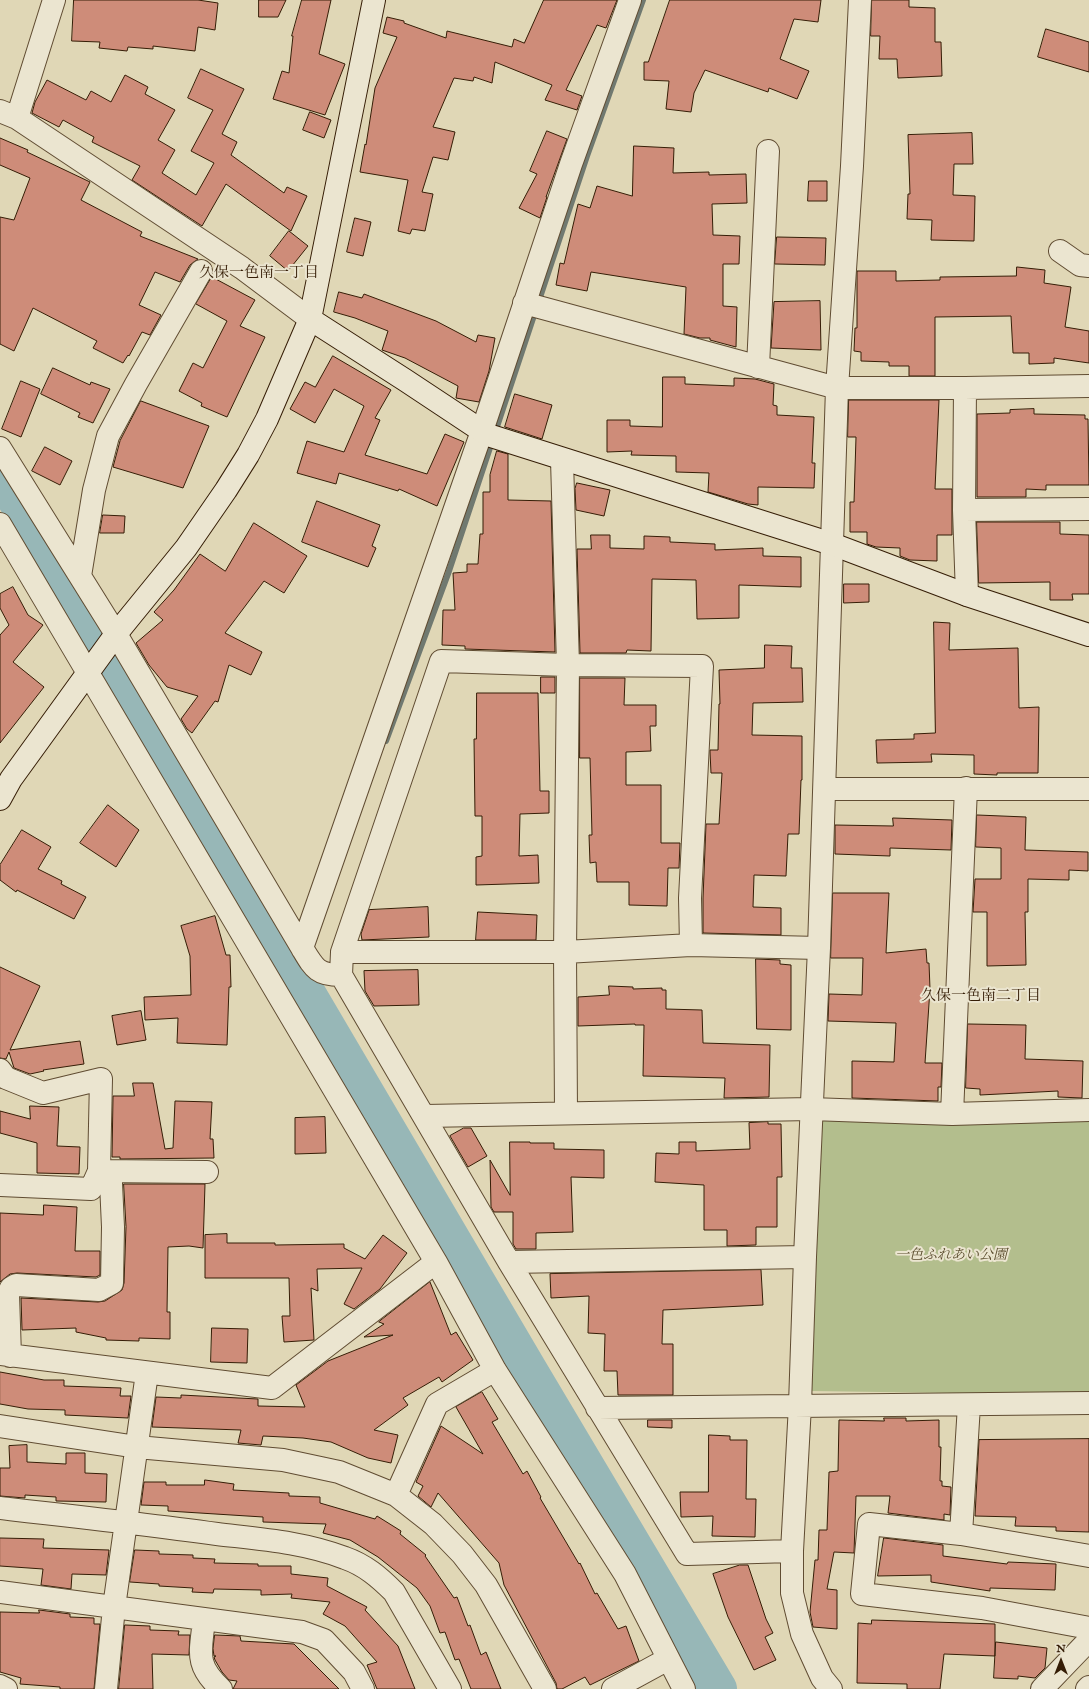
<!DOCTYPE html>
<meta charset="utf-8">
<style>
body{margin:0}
#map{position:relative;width:1089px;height:1689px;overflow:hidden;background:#e0d7b6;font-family:"IM FELL English",serif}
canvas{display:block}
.north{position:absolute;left:1041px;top:1641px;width:40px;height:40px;-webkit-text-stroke:3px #ebe5d0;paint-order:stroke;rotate:0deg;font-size:11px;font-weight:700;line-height:16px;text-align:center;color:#351d06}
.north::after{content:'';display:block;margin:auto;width:14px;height:18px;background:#351d06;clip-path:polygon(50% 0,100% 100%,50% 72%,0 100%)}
</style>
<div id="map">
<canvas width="1089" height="1689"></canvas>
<div class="north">N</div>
</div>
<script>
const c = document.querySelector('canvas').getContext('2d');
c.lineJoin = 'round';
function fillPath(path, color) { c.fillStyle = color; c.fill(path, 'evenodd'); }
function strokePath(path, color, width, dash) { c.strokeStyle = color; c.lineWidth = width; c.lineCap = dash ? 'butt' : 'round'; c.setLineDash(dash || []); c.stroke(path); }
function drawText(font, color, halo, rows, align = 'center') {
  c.font = font + ' "IM FELL English","Noto Serif JP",serif'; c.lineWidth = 4; c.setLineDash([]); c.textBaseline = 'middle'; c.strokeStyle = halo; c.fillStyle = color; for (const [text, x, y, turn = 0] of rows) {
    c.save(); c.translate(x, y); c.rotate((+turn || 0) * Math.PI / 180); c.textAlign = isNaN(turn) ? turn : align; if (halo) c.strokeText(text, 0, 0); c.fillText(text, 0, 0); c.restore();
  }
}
fillPath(new Path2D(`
 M819,1120H1089V1395L811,1391Z`), '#b3be8d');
strokePath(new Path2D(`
 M386,741L448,574L587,156L643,0
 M301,985L307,965`), '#707970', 6);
strokePath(new Path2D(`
 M0,472L527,1368L718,1689`), '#97b7b7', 38);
const building = new Path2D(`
 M74,0H198L218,3L215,30L198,27L195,51L153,46V49L128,47L127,51L99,48L100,42L72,41Z
 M259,0H286L278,17H259Z
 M302,0H331L319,54L345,64L325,115L273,99L282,71L289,73L293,36H292Z
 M544,0H617L606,28L597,25L566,90L582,96L577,110L545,100L552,85L495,62L492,83L474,77L473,81L454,78L433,127L455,132L448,160L433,157L422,192L433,194L425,231L412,229L410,234L398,231L408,180L360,172L365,144L366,145L375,88L397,37L383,33L387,17L404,21V23L446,38L447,31L512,47L514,39L524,43Z
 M670,0H821L818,22L794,19L780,59L809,71L797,99L769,88L768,92L705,70L694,93L691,112L666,109L669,81L644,80V62H648Z
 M872,0H909V7L935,8V42H941L942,76L898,78L897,59H879L880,36H871Z
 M1046,29L1089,42V72L1038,57Z
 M201,69L244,89L222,134L237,142L231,155L284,193L287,187L307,196L291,231L226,184L202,226L132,180L140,166L92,142L94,137L63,120L59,127L32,113L35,102L47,80L86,100L91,91L111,102L125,75L148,87L145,94L175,110L158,140L175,150L162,173L196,195L214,163L191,151L213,110L188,98Z
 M310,112L331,120L324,138L303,130Z
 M547,131L567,139L546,197H547L540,218L519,208L537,174L530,171Z
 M972,133L973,164H954L953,195L975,196L974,241L931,240L932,220L907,219L908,194H910L908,135Z
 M0,138L28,150L27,152L90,182L81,200L142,232L140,236L198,259L190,265L180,282L155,272L139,305L161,315L150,335L142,332L129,356L128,355L123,363L93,348L97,341L33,308L14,351L0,344V217L14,220L30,178L0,165Z
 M634,146L674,148L673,173L709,172V175L746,174L747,203L712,204L713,235L740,236L739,264H723V306L737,307L736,347L710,340V338H700L684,334L686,287L591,272L587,291L556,285L560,263L564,264L578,204L590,208L597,186L632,196Z
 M809,181H827V201H808Z
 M355,218L371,222L363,256L347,252Z
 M289,231L308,246L288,271L270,256Z
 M777,237L826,238L825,265L775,264Z
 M1017,267L1045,270L1044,283L1071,287L1065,327L1089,331V363L1054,358V363L1029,364V353H1013L1011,316L935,317V376H909V366H889V362L861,361V352L854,351L855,328H857V271H896V281L940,280V277L1016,276Z
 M212,277L255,300L240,326L265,337L227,417L201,406L202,403L179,391L193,363L203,368L227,321L196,304Z
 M339,292L362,298L364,294L436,321L476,342L478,335L495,338L489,371L479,402L456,398L458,386L405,358L382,350L388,331L355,318L334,312Z
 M820,301L821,350L771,348L774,302Z
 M333,356L391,390L375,418L380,420L365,455L427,474L445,434L464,442L437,506L399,489L398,491L339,473L336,484L297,473L307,441L344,452L364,406L334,389L315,423L290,409L305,382L315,387Z
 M53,368L90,385L91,382L110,389L93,423L78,417L80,413L41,394Z
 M663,377H685V384L734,386V378L755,379L774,384L773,405L777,406V415L814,417L812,463H815L814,488L758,487V505L748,504L708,492L709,473L676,472V456L631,455L632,451L607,452V420H630V426L662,427Z
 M21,381L40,389L21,437L2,429Z
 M515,394L552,405L542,439L505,427Z
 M849,400H939L935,489H952V535H937V561L910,560L900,556V548L876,547L867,544V532H850V502H854L856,437H848Z
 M141,401L209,426L183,488L113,467L120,441Z
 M1034,409V414L1085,415V419H1088L1089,485H1046V490L1026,489V497H977V414L1010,413V410Z
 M45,447L72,461L60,485L32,471Z
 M497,451L508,454V500L551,501L555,652L465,649V646L442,645L443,610H455L453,573L467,572V564H478L480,534H483V492H490V475Z
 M577,483L610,490L604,516L576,510L575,489Z
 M317,501L380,525L372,546L376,548L368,567L302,542Z
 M103,515L125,516L124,533H100Z
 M977,522H1060V534L1089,535V594H1072L1073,600H1050V582L979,583Z
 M254,523L307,556L284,593L264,581L225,633L262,652L251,675L229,665L218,702L215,701L192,733L187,729L181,719L198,696L167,687L149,665L136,643L163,620L154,612L174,590L200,554L225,571Z
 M591,535H610V548L644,549V536L670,537V542L715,544V550L763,548V556L801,557V587L739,585V618L697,619L696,580L652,579L651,651L627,650L626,653H580L577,549H591Z
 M844,584H869V602L844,603Z
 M13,587L28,615L43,625L13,662L44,687L0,743V635L9,625L0,608V594Z
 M934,622L950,623L949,650L1018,648L1019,708L1039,707L1038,773H997V775L974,774V755L931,754L932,762L877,763L876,740L914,739V734L935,733Z
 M765,645L792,646L791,668H802L803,702L753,703L752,735L802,736V780H801L799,834H788L786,876L754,875L753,907L781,908V935L703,933V898L706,824H719L722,773H711L710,752V750H718L719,704H720L719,670L764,668Z
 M541,677H555V693H541Z
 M580,678H625L624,705H656V726H650L651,751L626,752V785H661V843H680L679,868H668L667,906L629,905V882H597L596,862L590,863L589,835H592L590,758H580Z
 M477,693H538L540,791H549V813L520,814L519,856L538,855L539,883L476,885V857L482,856V816H475L474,739H476Z
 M108,805L139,830L116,867L80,843Z
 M977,815L1026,817L1025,850L1088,852V871L1069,870V880L1028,879V912H1025L1026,965L987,966V912H973L975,879H1001V848L976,847Z
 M893,818L952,820L951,850L890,848V856L835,854V825L893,826Z
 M22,830L51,847L38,869L62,881L61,884L86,897L74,919L17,890L16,892L0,880V865Z
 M833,893H889L886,953L926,949L927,963H929L930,989L925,1063H942L941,1087H938V1101L852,1098V1061L894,1062L896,1023L828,1021L829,994L862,995L863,958H831Z
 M428,907L429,937L362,940L361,934L369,910Z
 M478,912L537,915L536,940H476Z
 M215,916L226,955H230L231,987H229L227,1045L177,1043L178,1018L145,1020L144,997L191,995L190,956L181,926Z
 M756,959L780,960V964L791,965V1030L757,1029Z
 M0,967L40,986L10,1050L80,1041L84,1064L43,1070L44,1071L30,1074L14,1068L9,1052L6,1059L0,1058Z
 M418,970L419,1005L374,1006L365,991L364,971Z
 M609,986L633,987V989L662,988V990H666V1009L702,1010L703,1043L770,1045L769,1097L724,1098L725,1078L643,1076L644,1025H635V1024L578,1026V997L609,995Z
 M141,1011L146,1040L117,1045L112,1016Z
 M968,1024L1026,1025L1025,1059L1083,1061L1082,1098L1058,1097V1091L980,1095V1089L966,1088Z
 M133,1083H153L165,1149L173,1148L175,1101L212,1102L210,1139H213L214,1158L120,1159V1157H112L113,1096H134Z
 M30,1106L59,1107L57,1146L80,1147L79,1174L37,1173V1143L0,1133V1111L30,1119Z
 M325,1117L326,1153L295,1154V1118Z
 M768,1122V1124H781L782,1177H777V1227H756V1245L727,1246V1230H704V1185L655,1182L656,1153L679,1154V1142H696V1151L750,1149L749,1123Z
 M464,1128H471L487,1156L468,1167L450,1136Z
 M510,1142H530V1143H554V1149L604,1150V1178L571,1177L573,1232L536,1233V1249H516L513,1244V1212H494L491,1207L490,1160L510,1195Z
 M124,1184H205L203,1248L189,1246L168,1247L167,1312H170V1339L139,1338V1341L106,1340V1338L76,1332V1328L22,1330L21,1298L98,1302L105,1301L122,1290L124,1283L126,1227Z
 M44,1205L77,1207L75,1251H100V1275L96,1277L17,1273L10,1274L0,1282V1213L43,1215Z
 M227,1234V1243H275V1245L344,1244V1248L365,1259L383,1235L407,1253L380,1289L354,1309L344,1304L362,1268L317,1269L318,1291L311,1288L314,1340L284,1342L282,1316H290L289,1278H205V1235Z
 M761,1270L763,1305L663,1310L662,1344H673V1395H618L617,1371H604L605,1334L588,1333L589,1296L551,1298L550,1274Z
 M430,1282L451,1335L456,1332L473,1360L442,1382L439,1377L403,1398L408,1405L374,1430L398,1435L391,1463L368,1458L331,1442L303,1438L263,1436L261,1445L238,1443L241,1430L152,1427L156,1397L181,1398V1395L258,1399V1406L305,1407L296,1385L328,1361L393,1335L364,1337L384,1324L379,1322Z
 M212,1328L248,1329L247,1363L211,1362Z
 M0,1372L44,1380H64V1386L121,1388L120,1396H131L128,1418L65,1415V1410L28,1409L0,1404Z
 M482,1392L498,1419L492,1422L523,1474L527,1471L541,1497L540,1498L579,1564L580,1563L595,1594L597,1593L618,1629L626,1626L639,1661L590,1685L585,1677L562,1689H557L556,1683L504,1585L499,1563L438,1493L431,1507L418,1496L423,1486L416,1482L441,1426L483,1454L456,1407Z
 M884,1418H906V1421L939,1420V1447H941L940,1481H942V1486L951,1487L950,1515L944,1514V1520L888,1513L890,1496H856L854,1553L834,1552L827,1589L837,1590V1629L813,1627L810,1612L815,1560H818L819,1530H827L829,1472L838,1471L839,1420L884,1421Z
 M648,1420H672V1428L648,1427Z
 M709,1435L730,1436V1440H747L746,1499H756L755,1537L712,1536L713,1516L681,1517L680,1492H708Z
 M1089,1439V1532L1056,1531V1527L1015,1526L1016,1517L975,1516L979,1440Z
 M27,1445V1462L66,1464V1453H85V1473L107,1474L106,1502L56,1501V1497L25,1495V1498L0,1496V1468H10L9,1446Z
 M205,1480L234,1484L233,1490L289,1493V1496L320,1497V1503L375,1519L377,1516L401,1531L400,1534L426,1555L425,1556L454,1598L457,1597L468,1626L470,1625L481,1655L486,1652L501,1689H471L459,1659L455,1660L445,1632L440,1633L430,1606L417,1588L378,1557L350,1540L323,1533L326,1524L263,1522V1517L168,1511V1506L141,1505L144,1482H166V1485H204Z
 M0,1538L44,1539L43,1548L109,1550L106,1575L72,1574L71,1589L41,1585L43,1569L0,1566Z
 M884,1538L943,1545V1556L1007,1564L1008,1562L1056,1564L1055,1590L990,1588V1591L931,1582V1575L878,1576Z
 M135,1550L159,1551V1554L193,1555V1558L215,1559L214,1563L258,1564V1566H291V1574L328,1578L327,1586L367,1607L365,1610L398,1646L415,1689H377L367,1665L377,1662L345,1626L323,1614L330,1602L291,1598L292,1594L261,1595V1590L214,1589L213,1593L192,1592L193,1588L159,1586V1584L130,1582Z
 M740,1565H748L766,1619L773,1633L765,1637L776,1660L754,1670L728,1617L713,1574Z
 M39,1610L70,1614V1617L94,1618V1624H100L94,1689H60V1687L20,1684L21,1678L0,1672V1612L39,1613Z
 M872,1620L995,1624V1656L944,1654L940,1689H907V1684L857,1683L858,1623L871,1624Z
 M125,1625L150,1626V1630L179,1631L178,1635H190L189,1655L152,1654L153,1689H119Z
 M215,1635L240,1636L241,1641L294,1644L339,1689H233L237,1681L229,1680L222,1672L215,1660L214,1657L216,1656H214L213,1649Z
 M996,1642L1047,1648L1045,1668L1035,1678L1018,1676V1679L994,1678Z`);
fillPath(building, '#ce8c79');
strokePath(building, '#351d06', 1);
const street = new Path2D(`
 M0,111L17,118L242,268L310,319
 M17,118L54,0
 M1060,251L1080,265L1089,266
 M524,303L837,388H965L1089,386
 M758,367L768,151
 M965,388L964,510L967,595
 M0,448L116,634L302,948L482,431L571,164L630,0
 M562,460L568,665L565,952L566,1113
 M964,510L1089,509
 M0,524L436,1262L495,1370L625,1574L684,1689
 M80,576L94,490L108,436L136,384L201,271
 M825,789H1089
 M691,945L690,898L702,666L568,665L441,661L342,952L341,975L509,1262L687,1554L792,1551
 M302,948C314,968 317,975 341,975
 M342,952H565L691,945L819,948
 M0,1070L6,1078L43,1093L101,1079L99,1171L91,1189L0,1185
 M952,1114L966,788
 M425,1116L811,1109L952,1114L1089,1110
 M99,1171L207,1172
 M509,1262L805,1257
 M0,1354L272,1388L436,1262
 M10,1356L8,1294L11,1288L16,1285L99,1290L112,1283L113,1227L111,1183L99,1171
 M969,1405L961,1534L869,1524L862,1594L982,1608L1089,1628
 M597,1408L1089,1403
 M0,1426L137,1447L283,1460L339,1472L396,1495L437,1404L495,1370
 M396,1495L433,1524L462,1554L486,1585L545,1689
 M0,1508C72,1516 145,1524 217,1534C259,1539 304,1542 345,1558C365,1565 379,1577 394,1592L450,1689
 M961,1534L1089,1556
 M0,1592L302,1632L324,1640L354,1672L363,1689
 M204,1619C201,1652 194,1664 221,1689
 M0,1686L6,1689
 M106,1689L114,1607L147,1373
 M613,1689L668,1659
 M831,1689L822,1678L802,1634L792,1593V1551L800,1405L805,1257L819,948L837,388L852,166L860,0
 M1042,1689L1089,1640
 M1087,1689L1089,1687`);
const secondary = new Path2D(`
 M310,319L405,380L488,435L832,544L967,595L1089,635
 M0,799L11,779L116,634L186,548L226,490L248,455L267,419L310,319L374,0`);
strokePath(street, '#604c32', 24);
strokePath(secondary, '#351d06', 24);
strokePath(street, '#ebe5d0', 22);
strokePath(secondary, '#ebe5d0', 22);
drawText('italic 14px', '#5b4d2e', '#ebe5d0', [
 ["一色ふれあい公園",951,1256]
]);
drawText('15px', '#351d06', '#ebe5d0', [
 ["久保一色南一丁目",259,274],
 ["久保一色南二丁目",981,997]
]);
</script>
